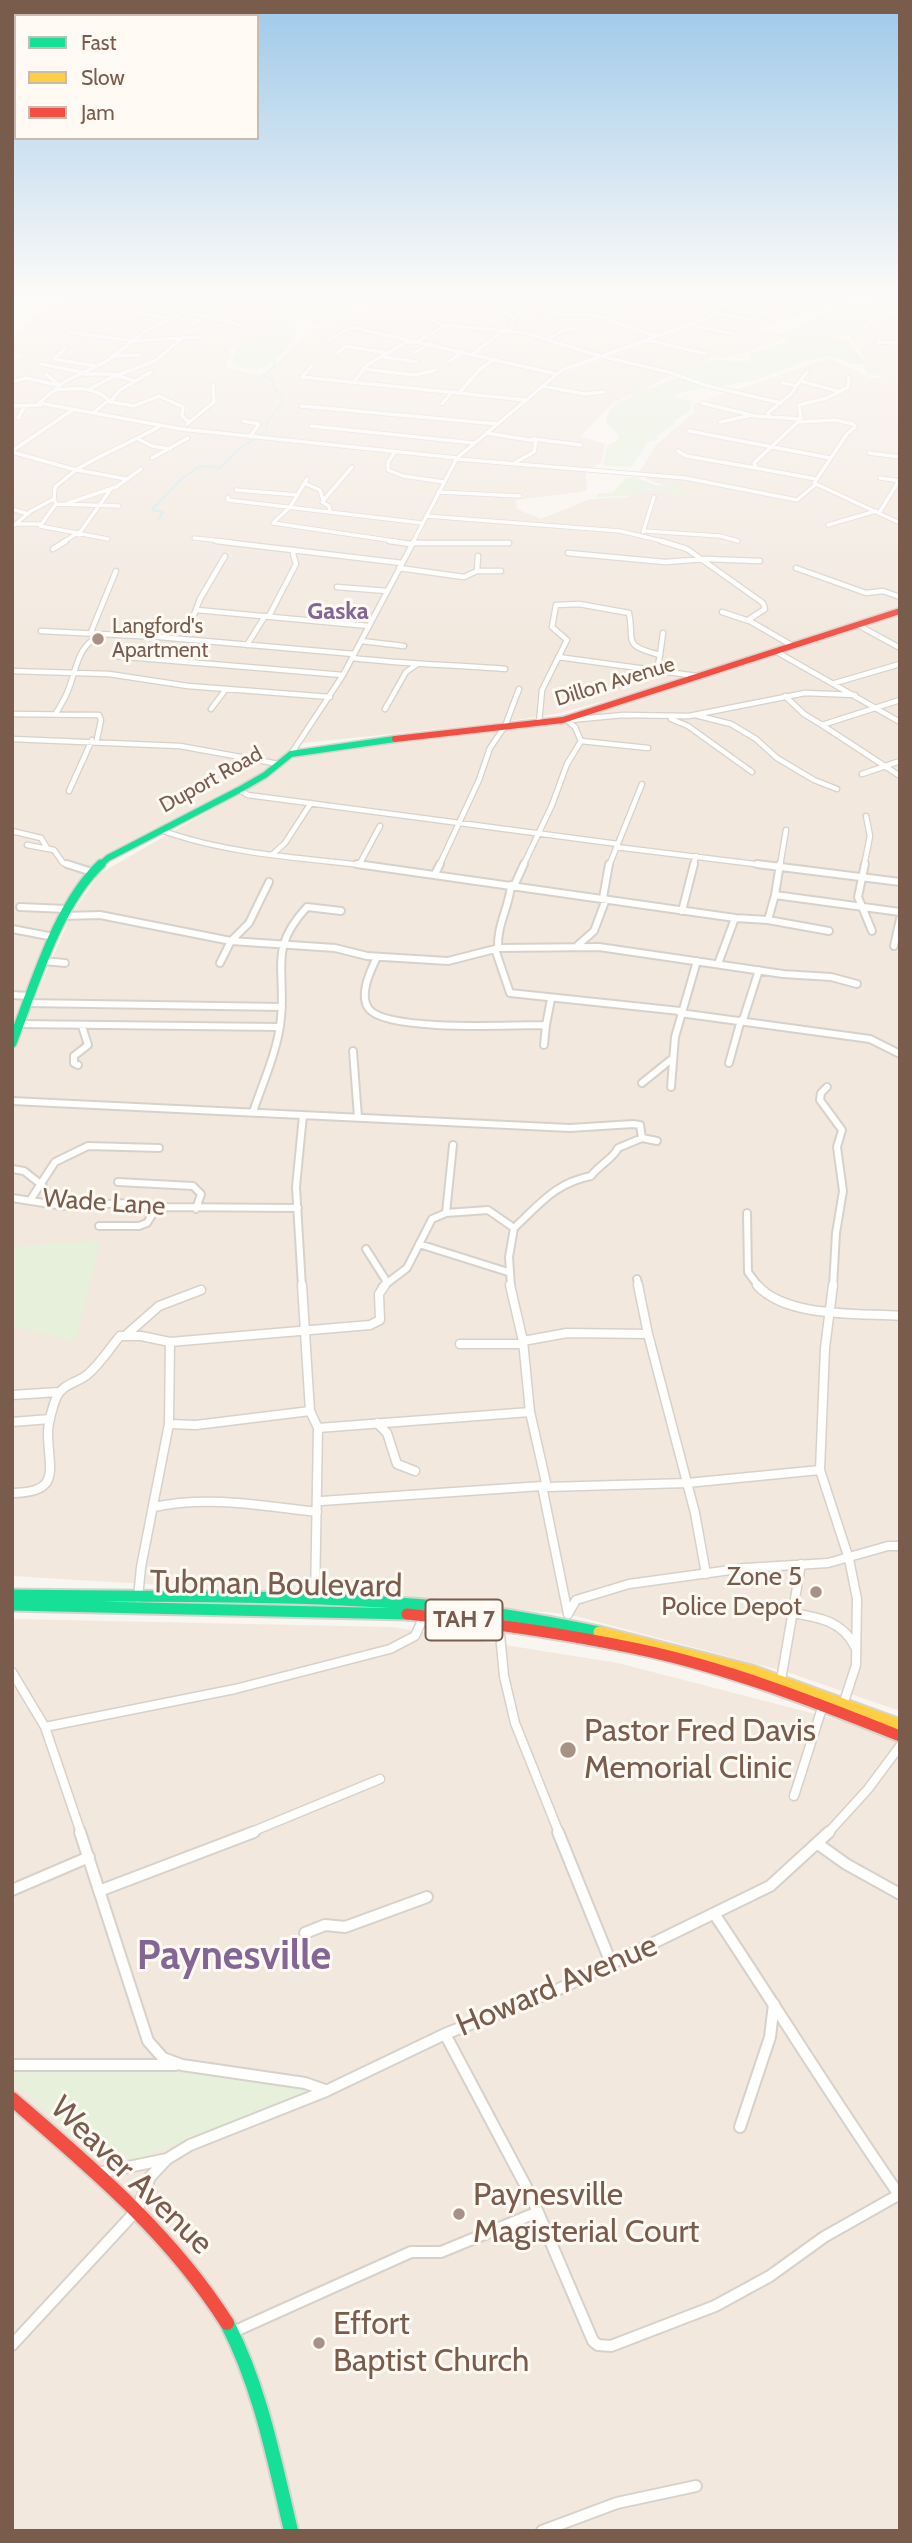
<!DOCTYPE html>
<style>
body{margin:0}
#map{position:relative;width:912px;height:2543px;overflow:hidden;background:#f9f5f0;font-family:Cabin,sans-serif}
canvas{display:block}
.frame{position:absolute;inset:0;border:14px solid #7a5c4d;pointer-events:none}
.legend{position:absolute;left:14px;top:14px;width:245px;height:126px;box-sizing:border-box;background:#fffaf3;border:2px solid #cabbb1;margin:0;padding:9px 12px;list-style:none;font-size:21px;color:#7a5c4d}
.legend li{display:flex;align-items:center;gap:14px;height:35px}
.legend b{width:35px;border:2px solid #cabbb1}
</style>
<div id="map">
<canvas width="912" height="2543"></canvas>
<div class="frame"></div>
<ul class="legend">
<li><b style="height:9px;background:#16e098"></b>Fast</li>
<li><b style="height:9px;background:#ffcf43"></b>Slow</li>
<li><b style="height:9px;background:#f24e42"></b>Jam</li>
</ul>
</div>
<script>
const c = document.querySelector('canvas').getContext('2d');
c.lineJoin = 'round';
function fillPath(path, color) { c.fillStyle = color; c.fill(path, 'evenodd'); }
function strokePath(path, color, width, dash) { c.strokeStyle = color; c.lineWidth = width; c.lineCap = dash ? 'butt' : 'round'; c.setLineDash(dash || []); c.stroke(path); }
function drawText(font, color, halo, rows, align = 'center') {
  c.font = font + ' Cabin,sans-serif'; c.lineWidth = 6; c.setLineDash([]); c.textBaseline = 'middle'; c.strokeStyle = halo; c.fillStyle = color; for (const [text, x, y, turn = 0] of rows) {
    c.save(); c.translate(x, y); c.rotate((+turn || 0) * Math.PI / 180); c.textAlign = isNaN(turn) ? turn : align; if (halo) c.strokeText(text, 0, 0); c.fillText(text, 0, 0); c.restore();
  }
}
fillPath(new Path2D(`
 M87,292H313L298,297L289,307L294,309L228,351L232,353L225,367L263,376L277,364L293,345L313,331L333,321L376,309L366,304L372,300L389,305L421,295L448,302L453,292H744L706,318L556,372L454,459L408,553L330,698L289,752L263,775L91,870L68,909L12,1038V362L24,356L12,353V338L34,316Z
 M749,292H863L758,329L784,337L774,343L724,359L715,356L613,403L581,436L605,444L602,462L586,472L587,491L516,500L517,509L541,519L590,499L626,497L638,489L677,492L680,489L656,483L638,474L656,445L694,412V404L829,358L872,378L883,377L869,365L850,337L885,315L900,312V610L650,689L555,714L496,723L303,743V740L357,655L460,457L561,374L696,326Z
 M900,614V1711L787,1672L568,1614L397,1599L12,1576V1051L71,915L99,874L268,777L292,751L556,717L644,695Z
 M12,1619L392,1627L618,1663L900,1736V2531H12Z`), '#f2e8de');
fillPath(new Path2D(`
 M313,292H428C398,301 370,296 344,310L357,313L322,324L300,320L292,323L297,326L291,330L297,331C289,352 259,384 233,363L236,347L243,340L261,331L282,312L291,309L287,306L297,298Z
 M881,292H900V310C875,312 879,320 862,325L864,328L863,332L856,335H838L837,337L849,340L859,356L880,372V376L867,374L863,365C847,364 846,360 832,357C821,355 768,374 759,380L678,393L674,397L692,401L690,411L674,421L675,424L657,436V440L648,442L631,467L603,466L607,446L618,440L619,435L606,423C606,406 621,401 635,395L631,389L654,387L678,377L674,369C686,365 702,361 715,360C728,358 734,364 750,360L748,354L790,341L770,335L768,332L784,333L837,308L876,299Z
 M636,477L655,485L676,486L690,493L680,496L649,489L626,496L596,497L599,493H612L626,478Z
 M100,1241L76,1341L12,1326V1247Z
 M70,2070C146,2071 242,2065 313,2091L127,2163L97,2159L12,2081V2073Z`), '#e7f0db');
strokePath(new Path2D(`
 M267,422L283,402L281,392H275L276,388L272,385L274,380L263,376L275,365L274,361
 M258,436L266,431L267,423
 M159,519L163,512L152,510L181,479L200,466L220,468L240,448L255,439`), '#d0e8ea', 2);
const streetFar4 = new Path2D(`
 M230,292L147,330L107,361L64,382L39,403L181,429L457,458
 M485,292L495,308L515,318
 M643,292L725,306
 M743,294L763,296L772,293
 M190,295L210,300
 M586,295L618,300L611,314L604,317
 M733,301L780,309L754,317
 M470,304L494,308
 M526,307L559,314L596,315L655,336
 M131,311L170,319
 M186,312L242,325
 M662,312L664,305L673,297
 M715,313L753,320
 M445,325L525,333L600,356L668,372L708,386L781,403
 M692,325L734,334
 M190,327L204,316
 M510,330L513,321L534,292
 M68,332L134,341L200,337
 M408,338L405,343L418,341L445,326L432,320
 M549,339L564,330L580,328
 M329,340L351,327L556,374
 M648,340L706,354
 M877,342L900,343
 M66,348L54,359L95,366
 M337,353L346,346L387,353
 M414,353L431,343
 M473,354L504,330
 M114,356L139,355
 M383,357L417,362
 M450,361L463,351
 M41,364L81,372
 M312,365L302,377L526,400
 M363,369L415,375L436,370
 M151,372L120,390L110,402L134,406L159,396L183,407L182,416L189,422
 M46,374L59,385
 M83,374H112L135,381
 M800,381L807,372
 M12,382L26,378L57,385
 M354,382L367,365L405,343
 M782,383L797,386
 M542,386L585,394L604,392
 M55,390C75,388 93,386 109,400L94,412
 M88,390L110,378L155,361L181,339
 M460,392L480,369L493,360
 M702,403L755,416L801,419
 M442,404L452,392
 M12,406L41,405
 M301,406L498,424
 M770,417L768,413L791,394L800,381L841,392
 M18,418L25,406
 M243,421L259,424L250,437
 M720,422L748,416
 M798,422L835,420L853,424L855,427L847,434L814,483L900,523
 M187,424L214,402L213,384
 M311,426L474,443
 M689,431L830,458
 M486,433L536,441L534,452L516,462
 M138,439L152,446L170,449
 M533,439L581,445
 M12,451L74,409
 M678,451L686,456L756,468
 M12,452L76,470L55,487L54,499L31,511L12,527
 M395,452L388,462V470L403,476L444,482
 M869,453L900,457
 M152,458L188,438
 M457,459L685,478L797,500L815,485
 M76,470C103,453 133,442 160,426
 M77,470L126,479
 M880,478L900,481
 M816,479L756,468L754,463L801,419L799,405L827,398L848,387L849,377
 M306,484L320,490L323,500
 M236,490L298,495
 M438,492L520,496
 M228,497V500L422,523
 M54,499L56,504L40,526L108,539
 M68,503L116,487L141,469
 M56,504L119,506
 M12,509L28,514
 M330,511L329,506L322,502L352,467
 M879,513L900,479
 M426,516L620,531L666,542
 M273,523L401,542
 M273,523L290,507L307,479
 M17,524H41
 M828,525L876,511
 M645,531L720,536L738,541
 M643,532L654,497
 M194,538L231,542
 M63,542L81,531L111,489
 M413,542L457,458L562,370L706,319L745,292`);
const streetFar3 = new Path2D(`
 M216,541L402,563
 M389,541L411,544
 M661,541L687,549L763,603L765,609L748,620L793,646
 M412,543H509
 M53,549L66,541
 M568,553L665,562L706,559L760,561
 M399,568L464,577L477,571H501
 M796,568L866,593L883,591L900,597
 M477,571L478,556
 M337,587L387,591
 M197,610L369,626
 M722,612L749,621
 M269,616L296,564L293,554L295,550
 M192,620L200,599L225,556
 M858,625L900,648
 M41,631L159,637L354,654
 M91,632L116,571
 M361,641L404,646
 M247,645L265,616
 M777,652L900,722
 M660,655L663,633
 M115,656L343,675
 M558,657L697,676
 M352,658C403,664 454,665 505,669
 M12,671L109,674L188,686L330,697
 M835,683L900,664
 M785,696L804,714L822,725L900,700
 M211,709L226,689
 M385,709L406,672L416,665
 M56,713C61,705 66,697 69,688C77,667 78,645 100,636
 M12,714L99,715L101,720L97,739
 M695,715L731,724L756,739L777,758L814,780L837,789
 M671,719L688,726L752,772
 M567,720L575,727L581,741L648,748
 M570,720L623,715L689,716L805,693L855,695
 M539,723L542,690L567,640L552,627L556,605L579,604L629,613C635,642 621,645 660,655L657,670
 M822,725L900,776
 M12,739L180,746L279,764
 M291,754L343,675L414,541
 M862,774L900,761
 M239,790L248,795L618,844
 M69,791L92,740
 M161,830C225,854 303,858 371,866
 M12,831L41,838L47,848
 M27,845L54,850L63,863L73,866
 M616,847L771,866
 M273,854L285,843L311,803
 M359,865L380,826
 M439,866L479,780L490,748L505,726L519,689
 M523,866L552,805L567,764L581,741
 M609,866L642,784
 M693,866L696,856
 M780,866L786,830
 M864,866L870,836L866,816`);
const streetFar2 = new Path2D(`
 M67,864L92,872
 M357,864L735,918L768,920L775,895L900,912
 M757,864L900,882
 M865,864L858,897L872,931
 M435,874L440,864
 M511,885C509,908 497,924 498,948L495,949L510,993L680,1011
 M514,886L524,864
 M775,895L780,864
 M603,898L609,864
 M20,907L66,909
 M682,911L694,864
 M63,916L100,915L231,941L335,948L367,956L448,961L495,949
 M768,920L829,931
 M12,929L54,937
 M578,945L594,931L606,899
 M894,946L900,919
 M498,948L599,947L783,974L831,977L857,984
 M377,957C371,970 358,995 369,1009C387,1032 515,1025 546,1025L551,999
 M43,961L65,963
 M220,963L231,941L249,923L269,882
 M718,964L735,918
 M12,995L29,996
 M26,1003L282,1007
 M680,1013L870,1039L900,1054
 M743,1020L759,970
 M18,1024L277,1027
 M544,1045L546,1025
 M353,1051L358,1117
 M729,1063L741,1020
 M78,1065L74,1063V1056L88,1045L82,1026
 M642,1083L673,1058
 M671,1087L675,1037L697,961
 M827,1087L821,1093L820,1100L842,1130L837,1147L843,1191L836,1233L833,1287
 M12,1101L570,1128L633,1124L640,1125L642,1138
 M253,1112C263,1082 278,1050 281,1018C286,968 268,949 307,907L341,911
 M12,1169L24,1171L43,1186
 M118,1182L193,1186L201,1194L196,1209
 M12,1198L63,1206L128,1203L157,1207L298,1208
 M31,1199L55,1162L88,1146L159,1148
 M446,1213L453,1145
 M747,1213L748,1272L759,1287
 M99,1226H139L147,1223L157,1207
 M514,1228C540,1204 555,1183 591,1176C598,1166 615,1157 618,1148L642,1138L657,1141
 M419,1244L508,1272
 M366,1249L387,1282
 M637,1279L639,1287
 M302,1287L296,1187L303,1115
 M382,1287L407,1268L432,1219L446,1213L488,1210L514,1228L509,1257L511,1287`);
const streetFar1 = new Path2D(`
 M302,1285L310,1411L318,1428L315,1599
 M510,1285L523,1341
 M638,1285L648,1334
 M757,1285C786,1318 859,1313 900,1316
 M833,1285L825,1348L820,1470L849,1559L857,1599L856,1665L844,1702
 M126,1335L159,1306L201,1290
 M170,1342L169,1424L196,1425L310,1411
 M460,1344H523
 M12,1395L59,1392
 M12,1422L50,1419
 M377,1423L387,1433L397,1464L415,1471
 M318,1428L530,1412
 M547,1487L687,1483L820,1470
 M12,1493C63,1493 48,1468 48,1433C48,1423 53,1405 57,1396C64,1383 78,1383 88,1374C100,1364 110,1348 120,1336H141L170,1342L370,1325L380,1320L379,1294L385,1285
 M321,1501L542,1486
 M154,1507C208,1495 263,1506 317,1512
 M138,1598L141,1567L169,1424
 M792,1613C818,1617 843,1621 855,1647
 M568,1614L542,1486L547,1487L530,1412L523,1341L567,1333L648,1334L695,1513L706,1574
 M568,1614L576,1600L629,1584L745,1568L828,1563L888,1546H900
 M499,1624L504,1676L515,1723L559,1833
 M12,1672L45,1727L81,1833
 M781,1680L801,1564
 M45,1727L235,1689L390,1649L415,1636L425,1614
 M794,1796L823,1705
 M249,1833L380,1779
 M828,1833L868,1789L900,1746`);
const street = new Path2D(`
 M80,1832L148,2041L163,2058L182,2065L305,2083L325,2090
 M558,1832L611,1963
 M818,1844L846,1864L900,1894
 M12,1890L89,1857
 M99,1891L254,1832
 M715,1915C777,2008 836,2104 900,2196
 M305,1933L325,1925L345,1927L427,1897
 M445,2034L531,2196L593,2341L598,2345L611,2346L715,2306L770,2276L824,2237L900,2194
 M12,2065H176
 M740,2127L770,2037L774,2004
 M99,2173L167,2159L190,2145L326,2091L445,2034L557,1990L770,1886L829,1832
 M233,2332L411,2252H441L538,2212
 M12,2345L137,2210L150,2177L167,2159
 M542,2531L617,2503L696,2486`);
const fastFar3 = new Path2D(`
 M99,866L108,858L239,790L265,775L291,754L395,739`);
const fastFar2 = new Path2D(`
 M12,1043C34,987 57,905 101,864`);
const fastFar1 = new Path2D(`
 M12,1595C153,1597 295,1594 437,1606C491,1611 545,1621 599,1632
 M12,1605L407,1614`);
const fast = new Path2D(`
 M227,2323C261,2389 274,2460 291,2531`);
const slow = new Path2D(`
 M599,1632L752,1671L900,1725`);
const jamFar2 = new Path2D(`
 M395,739L563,720L900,611`);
const jamFar1 = new Path2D(`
 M407,1614C484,1622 562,1633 638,1649C728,1668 815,1702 900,1736`);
const jam = new Path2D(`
 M12,2099C92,2168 170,2233 227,2323`);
strokePath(streetFar4, '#d7d1cb', 5);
strokePath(streetFar3, '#d7d1cb', 7);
strokePath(streetFar2, '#d7d1cb', 10);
strokePath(streetFar1, '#d7d1cb', 11);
strokePath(street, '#d7d1cb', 14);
strokePath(fastFar3, '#d9d2cb', 9);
strokePath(fastFar2, '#d9d2cb', 12);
strokePath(fastFar1, '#d9d2cb', 15);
strokePath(fast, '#d9d2cb', 18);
strokePath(slow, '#d9d2cb', 15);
strokePath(jamFar2, '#d9d2cb', 9);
strokePath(jamFar1, '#d9d2cb', 15);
strokePath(jam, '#d9d2cb', 18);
strokePath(streetFar4, '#fefefd', 3.5);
strokePath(streetFar3, '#fefefd', 4.5);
strokePath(streetFar2, '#fefefd', 6);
strokePath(streetFar1, '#fefefd', 8);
strokePath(street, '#fefefd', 10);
strokePath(fastFar3, '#16e098', 6);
strokePath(fastFar2, '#16e098', 9);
strokePath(fastFar1, '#16e098', 11);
strokePath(fast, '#16e098', 14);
strokePath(slow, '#ffcf43', 11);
strokePath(jamFar2, '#f24e42', 6);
strokePath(jamFar1, '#f24e42', 11);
strokePath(jam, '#f24e42', 14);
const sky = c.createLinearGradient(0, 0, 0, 648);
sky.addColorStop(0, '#9ec9e9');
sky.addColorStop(0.45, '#fcfaf8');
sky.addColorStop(1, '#fcfaf800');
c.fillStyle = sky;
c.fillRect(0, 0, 912, 648);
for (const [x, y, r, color] of [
 [98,639,7,"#a69286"],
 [816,1592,7,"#a69286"],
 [568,1750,9,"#a69286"],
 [459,2214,7,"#a69286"],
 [319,2343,7,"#a69286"]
]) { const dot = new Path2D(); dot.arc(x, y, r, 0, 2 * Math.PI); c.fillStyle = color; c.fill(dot); strokePath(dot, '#fffaf3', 2.5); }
drawText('21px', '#7a5c4d', '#fffaf3', [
 ["Langford's",112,627],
 ["Apartment",112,651]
], 'left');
drawText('21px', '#7a5c4d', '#fffaf3', [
 ["Dillon Avenue",615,682,-17],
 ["Duport Road",211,780,-29]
]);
drawText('bold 24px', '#846695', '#fffaf3', [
 ["Gaska",338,612]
]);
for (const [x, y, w] of [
 [464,1620,77]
]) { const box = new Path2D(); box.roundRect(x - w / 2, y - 20.5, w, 41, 5); c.fillStyle = '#fffaf3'; c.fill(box); strokePath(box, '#7a5c4d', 2); }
drawText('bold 24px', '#7a5c4d', null, [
 ["TAH 7",464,1620]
]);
drawText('26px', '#7a5c4d', '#fffaf3', [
 ["Wade Lane",104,1203,4]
]);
drawText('26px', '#7a5c4d', '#fffaf3', [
 ["Zone 5",802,1577],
 ["Police Depot",802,1607]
], 'right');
drawText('32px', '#7a5c4d', '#fffaf3', [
 ["Tubman Boulevard",276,1585,1],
 ["Howard Avenue",557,1986,-23],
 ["Weaver Avenue",131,2176,44]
]);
drawText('32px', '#7a5c4d', '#fffaf3', [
 ["Pastor Fred Davis",584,1732],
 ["Memorial Clinic",584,1769],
 ["Paynesville",473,2196],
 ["Magisterial Court",473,2233],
 ["Effort",333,2325],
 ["Baptist Church",333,2362]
], 'left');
drawText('bold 40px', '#846695', '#fffaf3', [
 ["Paynesville",234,1957]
]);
</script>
